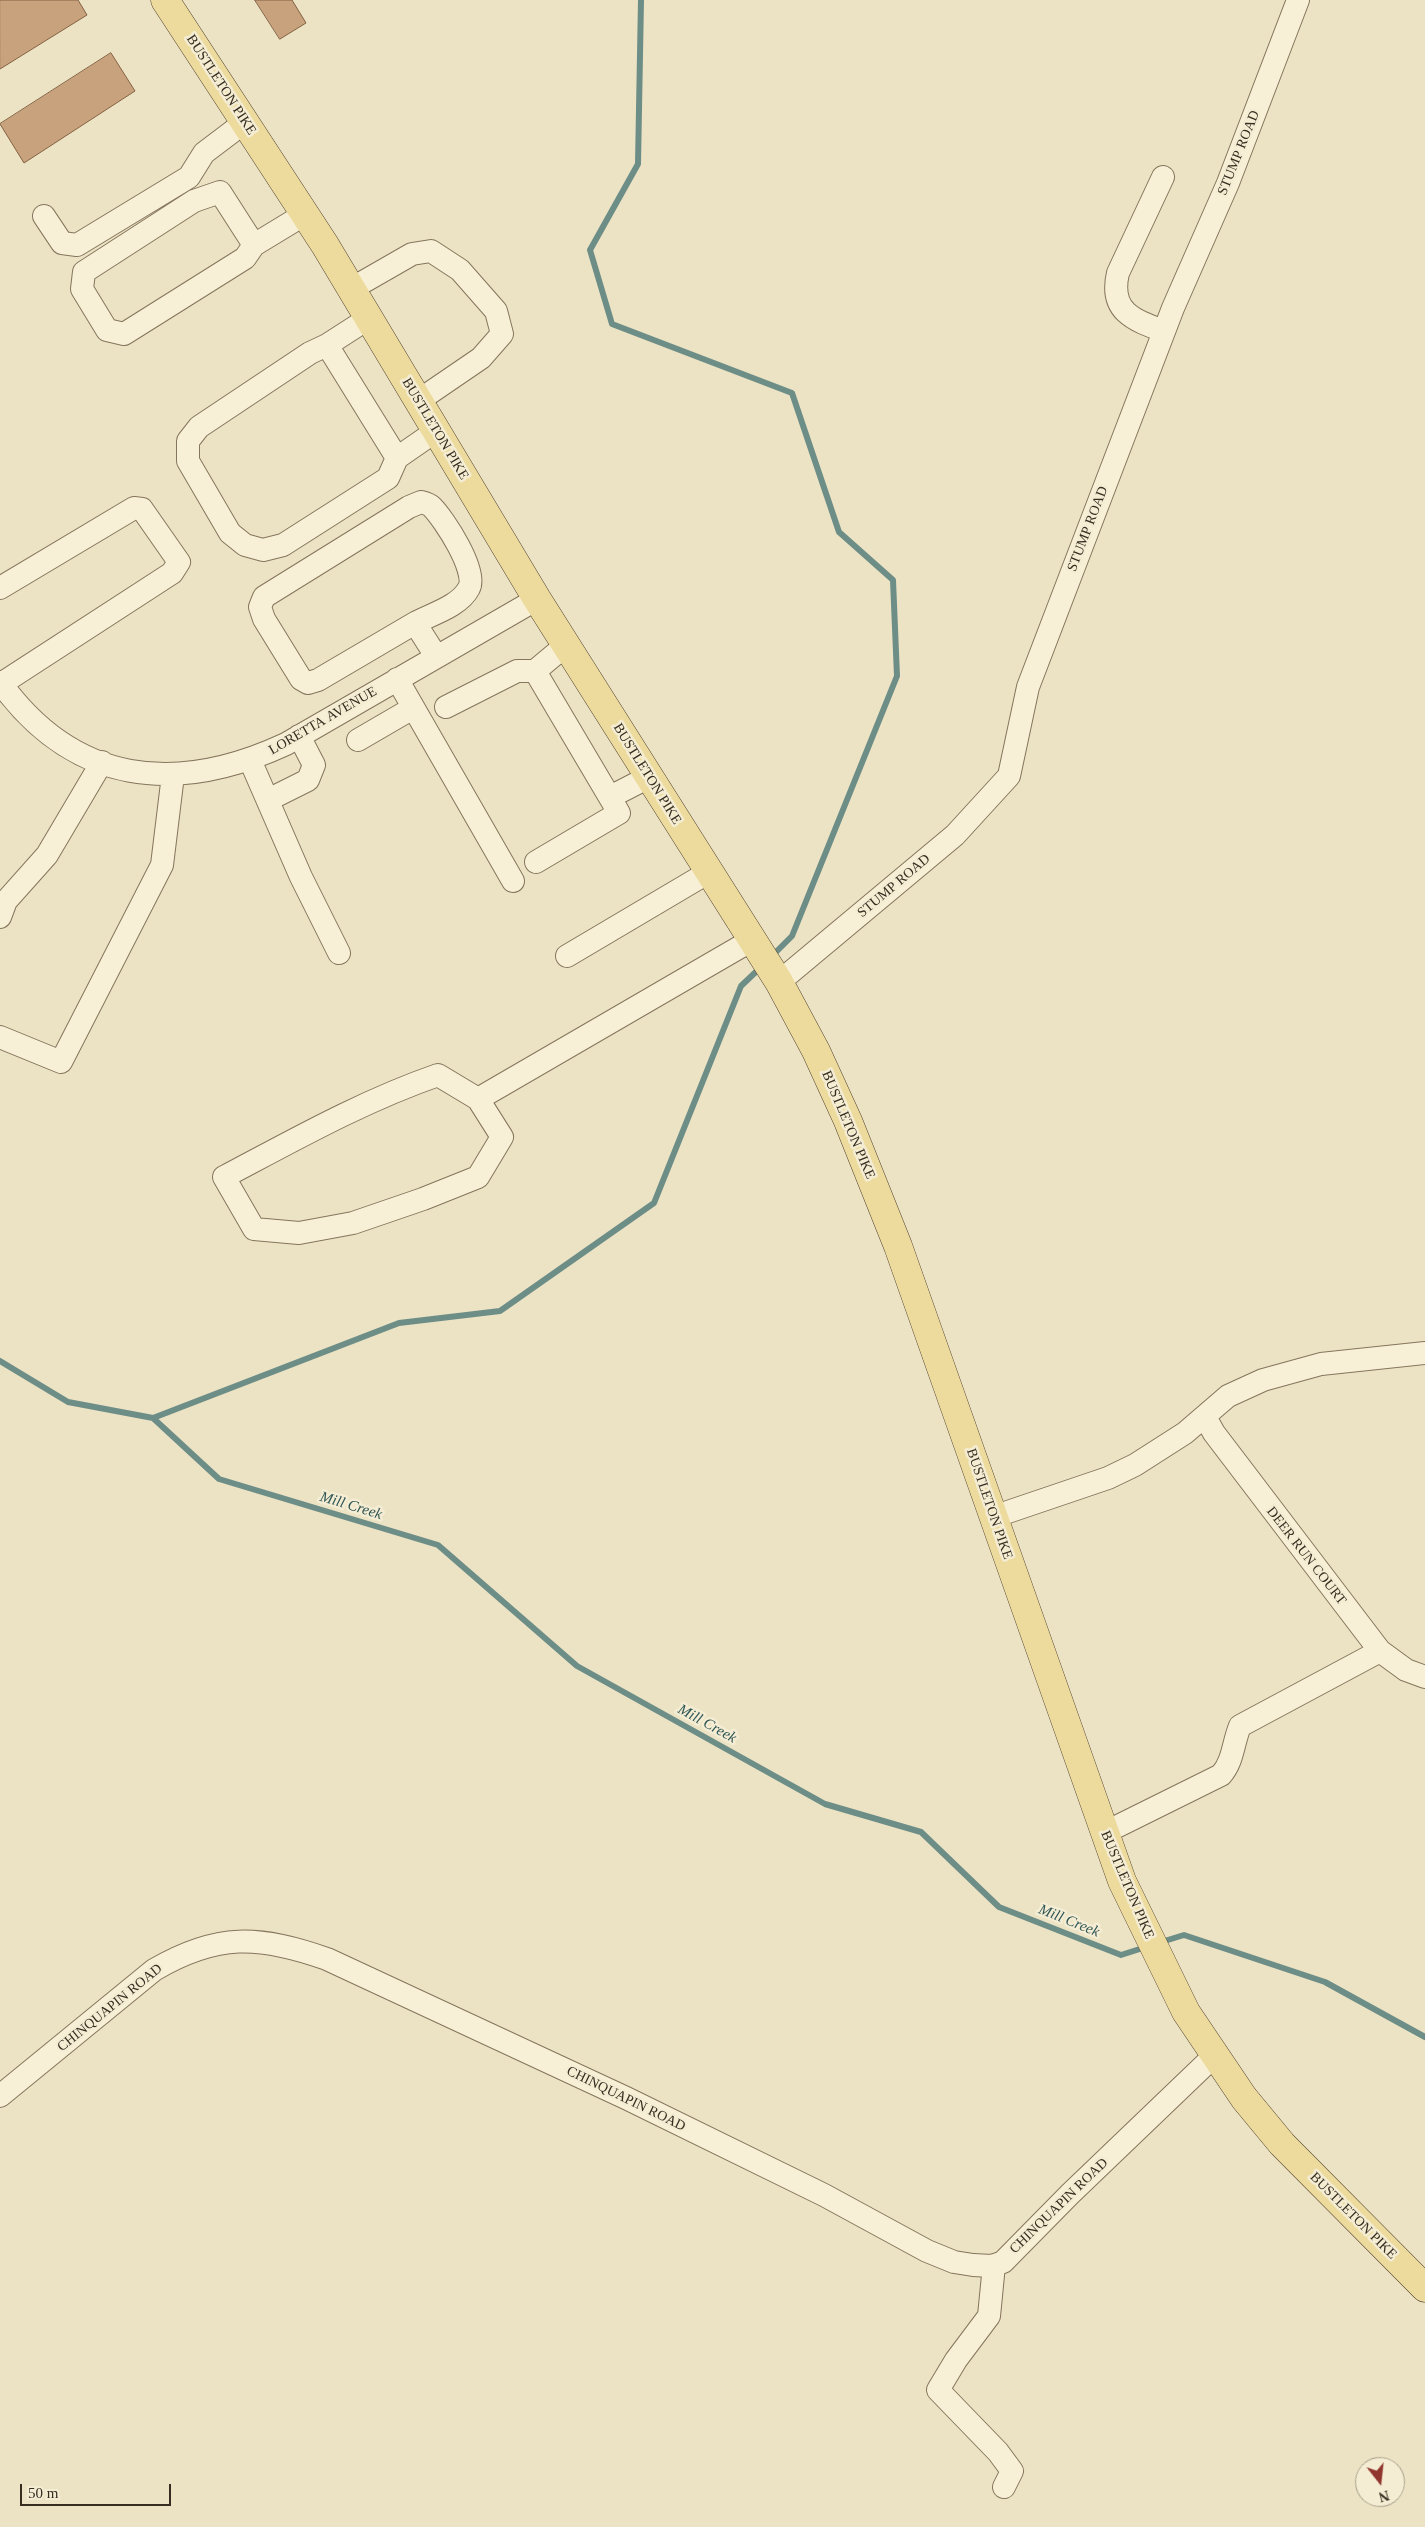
<!DOCTYPE html>
<style>
body{margin:0}
#map{position:relative;width:1425px;height:2527px;overflow:hidden;background:#ece3c4;font-family:"Times New Roman",serif}
canvas{display:block}
.north{position:absolute;left:1355px;top:2457px;width:50px;height:50px;box-sizing:border-box;background:#f4edd3;border:1px solid #a8a08b;border-radius:50%;rotate:164deg;font-size:14px;font-weight:700;line-height:20px;text-align:center;color:#362c1f}
.north::after{content:'';display:block;margin:auto;width:18px;height:22px;background:#91362f;clip-path:polygon(50% 0,100% 100%,50% 72%,0 100%)}
.scale{position:absolute;left:20px;top:2484px;width:151px;height:22px;box-sizing:border-box;border:2px solid #362c1f;border-top:0;padding-left:6px;font-size:15px;line-height:18px;white-space:nowrap;color:#362c1f;-webkit-text-stroke:4px #f4edd3;paint-order:stroke}
</style>
<div id="map">
<canvas width="1425" height="2527"></canvas>
<div class="north">N</div>
<div class="scale">50 m</div>
</div>
<script>
const c = document.querySelector('canvas').getContext('2d');
c.lineJoin = 'round';
function strokePath(path, color, width, dash) { c.strokeStyle = color; c.lineWidth = width; c.lineCap = dash ? 'butt' : 'round'; c.setLineDash(dash || []); c.stroke(path); }
function fillPath(path, color) { c.fillStyle = color; c.fill(path, 'evenodd'); }
function drawText(font, color, halo, rows, align = 'center') {
  c.font = font + ' "Times New Roman",serif'; c.lineWidth = 5; c.setLineDash([]); c.textBaseline = 'middle'; c.strokeStyle = halo; c.fillStyle = color; for (const [text, x, y, turn = 0] of rows) {
    c.save(); c.translate(x, y); c.rotate((+turn || 0) * Math.PI / 180); c.textAlign = isNaN(turn) ? turn : align; if (halo) c.strokeText(text, 0, 0); c.fillText(text, 0, 0); c.restore();
  }
}
strokePath(new Path2D(`
 M641,0L638,164L590,250L612,324L792,393L839,532L893,580L897,676L792,936L772,956
 M0,1361L68,1402L153,1418L219,1479L438,1545L577,1666L825,1804L921,1832L999,1907L1121,1955L1146,1947
 M153,1418L399,1323L500,1311L654,1203L741,986L761,967
 M1158,1943L1184,1935L1325,1982L1425,2037`), '#6d8d87', 6);
const building = new Path2D(`
 M0,0H78L87,15L0,69Z
 M255,0H292L306,23L280,39Z
 M111,53L135,91L24,163L0,124Z`);
fillPath(building, '#c8a27c');
strokePath(building, '#836143', 1);
const minor = new Path2D(`
 M1163,177L1118,273C1109,311 1133,320 1164,331
 M44,216L62,243L77,245L189,177L204,153L245,122
 M254,245L220,192L194,201L84,272L82,289L107,330L124,334L245,258L254,245L305,214
 M351,289L412,254L431,251L460,270L496,311L502,334L481,358L418,401
 M369,318L327,345L397,458L436,431
 M327,345L310,353L199,427L188,441V461L230,533L245,545L263,550L283,545L388,478L397,458
 M0,588L134,508L142,509L179,562L172,573L1,684
 M415,623L318,680L308,683L301,679L264,619L260,607L264,597L409,507L421,502C425,503 429,504 432,507C444,519 478,571 469,588C460,606 432,614 415,623L436,656
 M535,671L619,813L536,862
 M397,679L513,881
 M0,682C74,785 176,795 286,744L537,599
 M446,707L517,671H535L566,645
 M358,740L413,708
 M250,760L301,877L339,953
 M610,797L649,777
 M268,800L308,780L314,765L299,736
 M0,917L6,901L47,855L102,762
 M567,956L709,872
 M779,982L955,835L1009,776L1028,687L1173,308L1228,183L1298,0
 M0,1037L61,1062L162,865L173,775
 M478,1099L502,1137L478,1177L423,1199L353,1223L299,1233L254,1229L224,1177C294,1140 363,1101 438,1075L478,1099L752,940
 M1205,1417L1214,1433L1380,1651L1406,1670L1425,1677
 M993,1517L1108,1478L1135,1465L1185,1433L1228,1396L1263,1380L1321,1364L1425,1353
 M1104,1833L1221,1775C1233,1762 1233,1743 1240,1726L1380,1651
 M0,2096L154,1970C217,1933 259,1935 327,1959L626,2098L824,2195L927,2251L954,2262L973,2265L992,2266L1003,2262L1070,2194L1214,2056
 M994,2265L989,2316L956,2360L938,2390L998,2452L1012,2471L1004,2487`);
const major = new Path2D(`
 M165,0L325,245L537,599L779,982L816,1051L848,1121L898,1246L1122,1881L1186,2012L1244,2098L1282,2144L1425,2288`);
strokePath(minor, '#85755c', 24);
strokePath(major, '#534330', 29);
strokePath(minor, '#f7f0d7', 22);
strokePath(major, '#eddb9e', 28);
drawText('14px', '#362c1f', '#f4edd3', [
 ["BUSTLETON PIKE",221,85,57],
 ["STUMP ROAD",1239,153,-68],
 ["BUSTLETON PIKE",435,429,59],
 ["STUMP ROAD",1088,529,-69],
 ["LORETTA AVENUE",323,721,-30],
 ["BUSTLETON PIKE",647,774,58],
 ["STUMP ROAD",894,886,-40],
 ["BUSTLETON PIKE",848,1125,67],
 ["BUSTLETON PIKE",989,1504,71],
 ["DEER RUN COURT",1306,1556,52],
 ["BUSTLETON PIKE",1127,1885,67],
 ["CHINQUAPIN ROAD",110,2008,-39],
 ["CHINQUAPIN ROAD",626,2099,26],
 ["CHINQUAPIN ROAD",1059,2206,-44],
 ["BUSTLETON PIKE",1353,2216,45]
]);
drawText('italic 15px', '#2f5555', '#f4edd3', [
 ["Mill Creek",351,1506,17],
 ["Mill Creek",707,1724,29],
 ["Mill Creek",1069,1921,22]
]);
</script>
